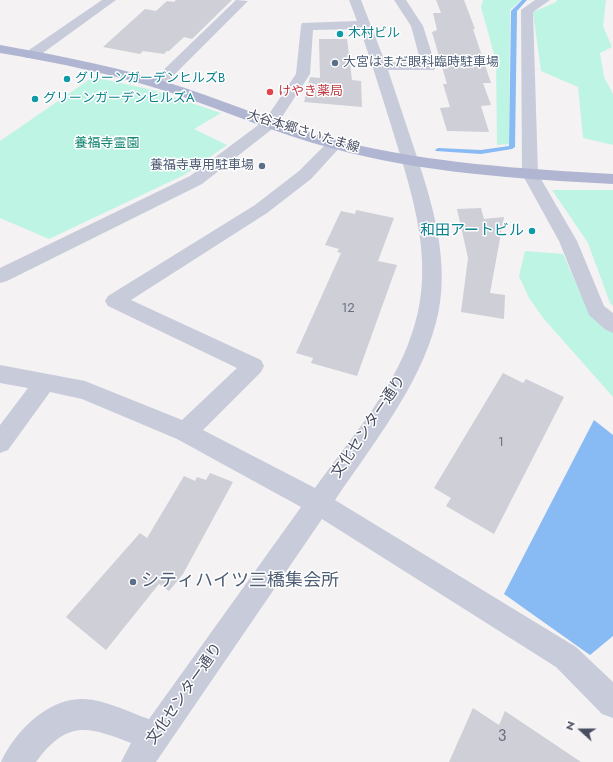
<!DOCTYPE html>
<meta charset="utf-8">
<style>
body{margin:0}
#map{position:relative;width:613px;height:762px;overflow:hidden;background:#f4f2f2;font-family:Jost,sans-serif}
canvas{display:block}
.north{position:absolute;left:561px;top:710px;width:40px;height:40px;-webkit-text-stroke:3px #fff;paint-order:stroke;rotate:291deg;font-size:11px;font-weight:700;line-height:16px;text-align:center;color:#484d61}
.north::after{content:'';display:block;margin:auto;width:14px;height:18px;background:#484d61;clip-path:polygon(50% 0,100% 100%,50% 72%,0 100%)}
</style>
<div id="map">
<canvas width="613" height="762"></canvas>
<div class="north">N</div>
</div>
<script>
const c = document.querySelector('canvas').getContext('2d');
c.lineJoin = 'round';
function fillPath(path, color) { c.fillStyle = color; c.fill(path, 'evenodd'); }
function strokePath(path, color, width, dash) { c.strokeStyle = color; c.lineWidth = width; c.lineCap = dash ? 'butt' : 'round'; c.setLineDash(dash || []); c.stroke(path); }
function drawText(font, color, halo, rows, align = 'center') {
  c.font = font + ' Jost,"Noto Sans JP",sans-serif'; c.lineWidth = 3; c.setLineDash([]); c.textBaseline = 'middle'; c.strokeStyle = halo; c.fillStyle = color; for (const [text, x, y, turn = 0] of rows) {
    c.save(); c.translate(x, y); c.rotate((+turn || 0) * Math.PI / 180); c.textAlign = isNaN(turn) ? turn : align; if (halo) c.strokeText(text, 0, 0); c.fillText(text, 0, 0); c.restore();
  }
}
fillPath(new Path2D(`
 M483,0H521L510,10L509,144L497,145L496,61L481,7Z
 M557,0H606L603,26L612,47L600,53L604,77L613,94V145L583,138L578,87L541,71L533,12L556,2Z
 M93,77L153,90L221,113L194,129L227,145L184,175L49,239L0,218V141Z
 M552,190H613V306L610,303L588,243Z
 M525,251L563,254L587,308L613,332V397L544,319L529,298L519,276Z`), '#bef4e4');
fillPath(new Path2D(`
 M594,420L613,435V636L590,655L504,594Z`), '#88baf4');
fillPath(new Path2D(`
 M522,0H527L517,11L515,147L512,149L481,154L436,151L435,150L438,148L481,150L509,146L511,11Z`), '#88baf4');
fillPath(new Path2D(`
 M176,0H232L192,39L184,37L169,51H167L164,54L143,51L140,54L103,47L145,9L156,11L167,1L174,2Z
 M436,0H464L475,29H473L491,83H483L491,105L481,106L489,132L447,131L440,108L450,107L443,84H447L432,32L437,30L433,13H441Z
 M319,39H347L352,80L361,81L362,107L304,102L310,77L320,78Z
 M481,208L484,219L504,217L490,293L505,295L504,319L461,312L468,258L457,209Z
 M356,210L394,218L378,261L397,265L357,376L311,363L313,358L296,353L341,253L337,252L339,249L325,245L341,211L355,214Z
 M503,373L523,383L526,379L564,397L494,534L446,506L451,498L434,488Z
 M210,473L233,482L183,574L169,591L159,584L106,650L66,617L140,533L147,538L184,476L195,481L197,477L206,480Z
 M473,708L499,725L505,711L581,762H449Z`), '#cecfd7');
fillPath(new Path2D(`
 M102,0H116L36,58H26L24,55L26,52Z
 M236,0L248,1L162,87L157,88L152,87L150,84L152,81Z
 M349,0H361L385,62L421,63L411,26L394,0H406L423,26L436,67L434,70H388C397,97 406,124 415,151C435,211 454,274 432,336C412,396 370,448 335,500L576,647L613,682V718L602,714L556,667L322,519L156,762H121L131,743C87,726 67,720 36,762H1C14,732 49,697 84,699C106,700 128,712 149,719L301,507L177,439L82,399L50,392L8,450L0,453V425L28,388L0,383V365L85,381L182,420L237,368L108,306L105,301L108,296L255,205L299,171L329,141L335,139L341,141L343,144L311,179L267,213L131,300L261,360L264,366L261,372L203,430L315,488C347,443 386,399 407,347C438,274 416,206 394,135C383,99 372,64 360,29L313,30L310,74L276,126L202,184L7,281L0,283V268L190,176L265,120L296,74L301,26L302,23L357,21Z
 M535,0H550L533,12L538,174L577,241L604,306L613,313V333L606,330L589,315L559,241L522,174L521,10Z`), '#c8cbda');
fillPath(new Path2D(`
 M0,45C62,56 124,68 185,88C237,105 287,128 340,141C429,163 522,169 613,174V184C519,179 422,173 331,148C278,134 227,112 175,94C118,75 59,63 0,53Z`), '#b0b6d2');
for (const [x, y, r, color] of [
 [340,34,4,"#0f9aa8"],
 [335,63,4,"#5c6f8a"],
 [67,79,4,"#0f9aa8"],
 [270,92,4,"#e0444e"],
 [35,99,4,"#0f9aa8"],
 [262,166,4,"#5c6f8a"],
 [532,231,4,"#0f9aa8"],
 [133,582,4,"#5c6f8a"]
]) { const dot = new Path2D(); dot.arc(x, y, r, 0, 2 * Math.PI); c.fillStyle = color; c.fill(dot); strokePath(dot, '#fff', 1.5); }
drawText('13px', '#0d838f', '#fff', [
 ["木村ビル",348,34],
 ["グリーンガーデンヒルズB",75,79],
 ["グリーンガーデンヒルズA",43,99]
], 'left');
drawText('13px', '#4e5e75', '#fff', [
 ["大宮はまだ眼科臨時駐車場",343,63],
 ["養福寺専用駐車場",254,166,"right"]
], 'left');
drawText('13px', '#be3a42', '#fff', [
 ["けやき薬局",278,92]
], 'left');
drawText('13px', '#484d61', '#fff', [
 ["大谷本郷さいたま線",303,132,17]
]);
drawText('13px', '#108570', '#fff', [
 ["養福寺霊園",107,144]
]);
drawText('13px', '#6a6e7e', null, [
 ["12",348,309],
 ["1",501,443]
]);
drawText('15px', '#0d838f', '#fff', [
 ["和田アートビル",524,231]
], 'right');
drawText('15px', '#484d61', '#fff', [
 ["文化センター通り",369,427,-56],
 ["文化センター通り",185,694,-55]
]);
drawText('16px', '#6a6e7e', null, [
 ["3",502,737]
]);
drawText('18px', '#4e5e75', '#fff', [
 ["シティハイツ三橋集会所",141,582]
], 'left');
</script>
